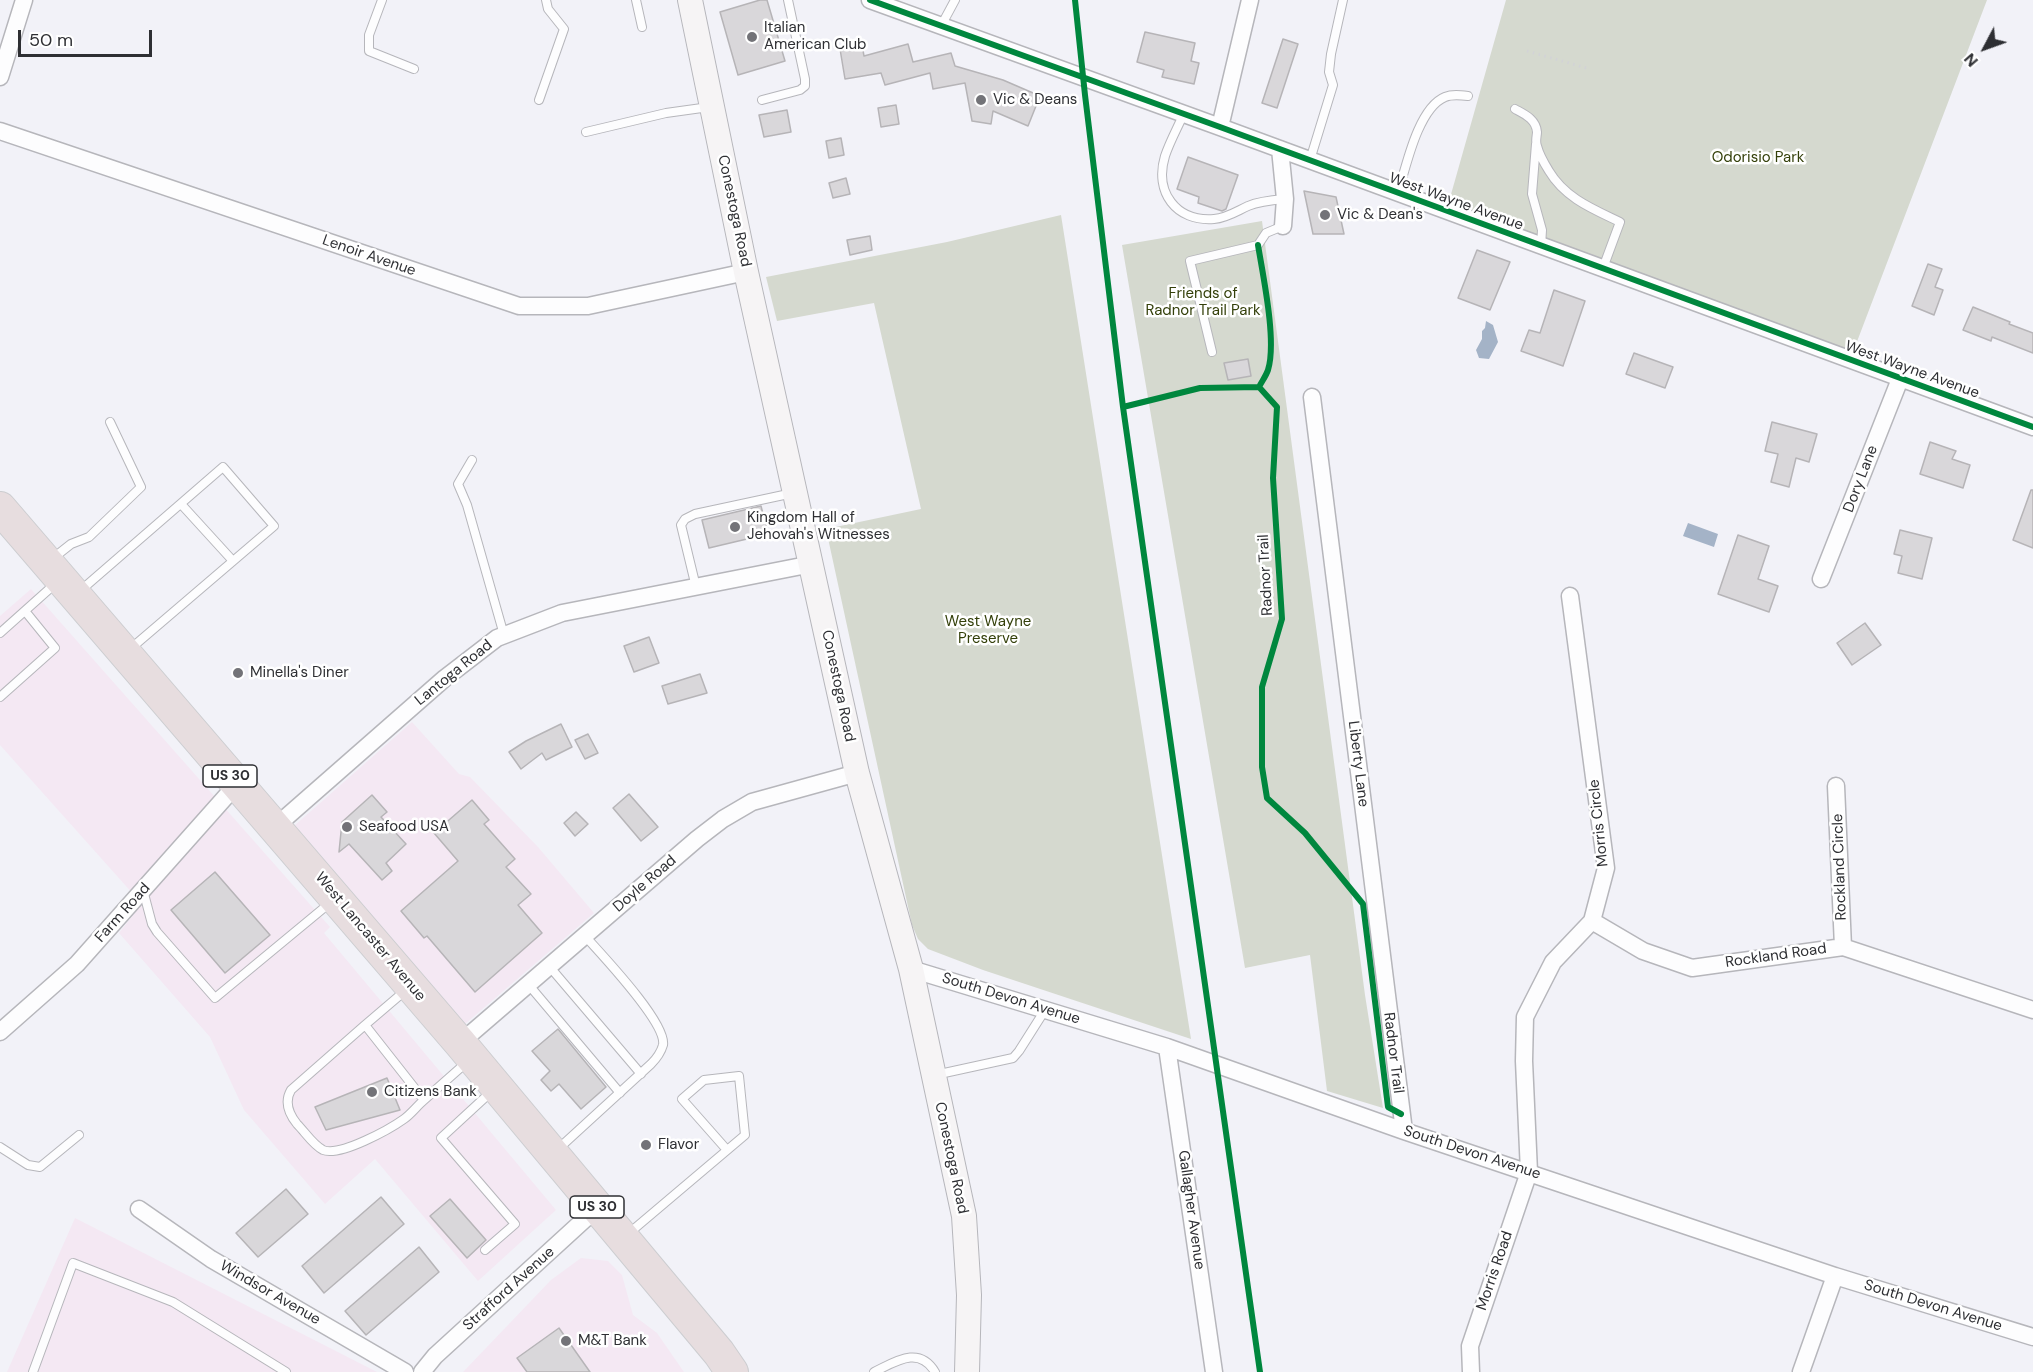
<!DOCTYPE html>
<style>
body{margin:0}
#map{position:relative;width:2033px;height:1372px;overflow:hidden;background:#f2f2f8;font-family:"DM Sans",sans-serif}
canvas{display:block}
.north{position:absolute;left:1955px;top:18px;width:60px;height:60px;-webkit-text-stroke:4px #fff;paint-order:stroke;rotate:229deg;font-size:16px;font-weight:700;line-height:24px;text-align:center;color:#2e2f33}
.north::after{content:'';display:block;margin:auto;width:21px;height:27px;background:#2e2f33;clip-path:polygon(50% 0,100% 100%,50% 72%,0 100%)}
.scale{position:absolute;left:18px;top:30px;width:134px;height:27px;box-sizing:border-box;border:3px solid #2e2f33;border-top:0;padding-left:8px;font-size:18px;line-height:21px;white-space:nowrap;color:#2e2f33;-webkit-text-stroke:4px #fff;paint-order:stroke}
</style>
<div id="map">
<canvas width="2033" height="1372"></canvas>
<div class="north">N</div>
<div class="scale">50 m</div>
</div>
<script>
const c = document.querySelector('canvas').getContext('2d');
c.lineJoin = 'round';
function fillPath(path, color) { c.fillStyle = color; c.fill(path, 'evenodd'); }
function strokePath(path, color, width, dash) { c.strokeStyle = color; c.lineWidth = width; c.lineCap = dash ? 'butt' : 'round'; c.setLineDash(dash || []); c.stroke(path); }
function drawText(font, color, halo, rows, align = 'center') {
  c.font = font + ' "DM Sans",sans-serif'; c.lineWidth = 5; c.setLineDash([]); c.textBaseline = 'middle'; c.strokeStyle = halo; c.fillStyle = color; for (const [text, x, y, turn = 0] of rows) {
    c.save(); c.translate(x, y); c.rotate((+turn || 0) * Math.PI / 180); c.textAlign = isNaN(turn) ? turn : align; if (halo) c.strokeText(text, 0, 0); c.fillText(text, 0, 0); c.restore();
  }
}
fillPath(new Path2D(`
 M31,589L330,927L324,933L556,1210L478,1281L375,1159L325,1204L244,1110L210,1037L119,933L142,904L0,745V616Z
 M412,722L459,774L470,777L538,847L594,913L465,1024L294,826Z
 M75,1218L377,1372H7Z
 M581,1258L608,1261L622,1275L633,1315L657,1333L684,1372H463L551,1280Z`), '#f4e8f3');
fillPath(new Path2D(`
 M1506,0H1987L1850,360L1446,212Z
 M1061,215L1191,1039L983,970L928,949L918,939L912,925L826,529L921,509L874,303L777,321L766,277L947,242Z
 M1262,221L1365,995L1383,1108L1327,1091L1310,955L1245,968L1122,245Z`), '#d5d9cf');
fillPath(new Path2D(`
 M1486,321L1493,325L1498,342L1489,359L1479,358L1476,350L1482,339V331L1485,328Z
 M1688,523L1718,534L1714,547L1683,536Z`), '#a4b3c7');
const building = new Path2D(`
 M760,0H767L785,61L738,75L720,12Z
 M1145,32L1195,43L1191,61L1199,63L1194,84L1162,77L1164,70L1137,62Z
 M1283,39L1298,44L1277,108L1262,103Z
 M908,44L913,62L951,53L955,66L1003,80L1040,96L1028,126L993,111L991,124L972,121L965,83L933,89L930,73L885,85L881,73L845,79L840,49L862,45L864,56Z
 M896,105L899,124L881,127L878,108Z
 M787,110L791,132L764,137L759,115Z
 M841,138L844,155L829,158L826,141Z
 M1188,157L1238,175L1226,209L1222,211L1198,203L1199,197L1177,189Z
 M846,178L850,194L833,198L829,183Z
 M1304,191L1336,197L1344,234H1313Z
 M870,236L872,250L850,255L847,240Z
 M1477,250L1510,262L1490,310L1458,298Z
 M1928,264L1942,269L1935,287L1943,290L1934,315L1912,306Z
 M1554,290L1585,301L1563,366L1521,351L1529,330L1540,333Z
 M1973,307L2010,322L2009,324L2033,333V353L1992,337L1991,341L1963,330Z
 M1634,353L1673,367L1665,388L1626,374Z
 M1248,359L1251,376L1228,380L1224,363Z
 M1772,422L1817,434L1809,462L1796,458L1789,487L1771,482L1778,454L1765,451Z
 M1930,442L1956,451L1952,459L1970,465L1963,488L1920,474Z
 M2031,490H2033V548L2013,540Z
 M761,506L768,534L709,548L702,520Z
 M1900,530L1932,538L1922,579L1898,573L1902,556L1894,554Z
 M1738,535L1769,546L1758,579L1778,586L1769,612L1718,594Z
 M1865,623L1881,645L1852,665L1837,643Z
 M649,637L659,663L634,672L624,646Z
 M700,674L707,693L668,704L662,686Z
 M561,724L572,747L546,760L542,753L521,769L509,752L526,741Z
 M588,734L598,753L585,759L575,740Z
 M629,794L658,827L641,841L613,808Z
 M372,795L387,812L381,817L406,844L386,863L392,871L382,880L349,844L339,852L342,822Z
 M472,800L489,820L484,824L515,859L506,867L531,894L518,905L542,933L475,992L427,936L424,938L401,911L458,861L434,833Z
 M576,812L588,824L575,836L564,823Z
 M215,872L270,935L225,973L171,910Z
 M558,1029L606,1087L581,1109L559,1084L551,1091L541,1080L550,1071L532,1051Z
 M387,1078L400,1110L326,1130L315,1107Z
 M286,1189L308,1214L258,1257L236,1233Z
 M381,1197L404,1224L324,1293L302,1266Z
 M450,1199L486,1240L467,1258L430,1216Z
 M419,1247L439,1272L366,1335L345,1311Z
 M559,1328L590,1372H527L517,1358Z`);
fillPath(building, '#d9d7da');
strokePath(building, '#b6b4b7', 1.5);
const lane = new Path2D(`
 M382,0L369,35V51L414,69
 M636,0L642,27
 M941,26L955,0
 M539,100L564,29L548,9L546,0
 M762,100L800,90L805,86V79L788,0
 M1515,109C1524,114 1536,119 1537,132C1537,136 1535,141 1537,146C1539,154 1544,163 1549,171C1565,198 1593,209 1620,222L1603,268
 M1184,113C1178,127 1170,141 1165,156C1154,192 1176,222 1214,219C1227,218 1237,211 1248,206C1260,201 1273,200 1285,199
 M586,132L666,113L709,107
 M1536,144L1532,194L1542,230L1541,246
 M1310,160L1333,85L1329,72L1331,54L1343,0
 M1398,193C1406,167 1418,108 1445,97C1452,94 1460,95 1468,96
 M1212,352L1190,261L1258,245L1266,233L1283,226
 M472,460L458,484L467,505L504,635
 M181,504L233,561
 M52,559L71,544L89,537L141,487L110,422
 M696,587L681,525L685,519L695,514L793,493
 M80,591L223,467L274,526L129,650
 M0,633L56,583
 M0,697L55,648L25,611
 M143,890L152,924L157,932L215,998L331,902
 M549,966L641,1074
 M528,984L620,1093
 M406,990L365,1025L424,1100L467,1062
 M365,1025L291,1090C284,1102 289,1114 297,1124C305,1132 313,1145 323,1150C340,1157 390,1129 404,1119C411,1114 417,1106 424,1100
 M935,1075L1013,1058L1019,1051L1045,1010
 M0,1147L28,1165L40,1167L79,1135
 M557,1150L651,1064C656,1059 661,1052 663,1045C667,1023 601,954 585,936
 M628,1234L745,1135L739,1076L704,1080L682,1099L727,1150
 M485,1250L515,1224L441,1138L492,1091
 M33,1372L73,1263L173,1302L286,1372
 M874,1372C895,1362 919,1345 935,1372`);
const street = new Path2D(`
 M870,0L1220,127L2033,427
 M0,77L24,0
 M1220,127L1250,0
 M0,131L519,306H588L746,272
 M1280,149L1285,199L1283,226
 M1312,397L1404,1131
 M1821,579L1900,379
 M1836,786L1843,947
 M275,827L445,678L497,638L562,613L812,564
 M1592,921L1643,951L1692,968L1843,947L2033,1010
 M911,969L1167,1047L1404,1131L1835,1276L2033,1337
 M0,1032L77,964L237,784
 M460,1043L697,839L723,819L752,802L857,773
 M1167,1047L1214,1372
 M139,1209L211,1259L405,1372
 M422,1372L435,1356L597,1208
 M1471,1372L1470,1346L1529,1172L1524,1061L1525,1017L1553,962L1592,921L1606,868L1570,596
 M1801,1372L1835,1276`);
const secondary = new Path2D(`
 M690,0L746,272L857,773L911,969L964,1216L969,1295L967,1372`);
const highway = new Path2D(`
 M0,508L460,1043L719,1353L732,1372`);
strokePath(lane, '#b6b6bb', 10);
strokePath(street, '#b6b6bb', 19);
strokePath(secondary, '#b6b6bb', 26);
strokePath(highway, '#cccdd0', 34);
strokePath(new Path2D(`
 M1527,51L1590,69`), '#d2d3d6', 3, [1.5, 4.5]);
strokePath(lane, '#fdfdfe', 8);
strokePath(street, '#fdfdfe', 16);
strokePath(secondary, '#f6f4f5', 24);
strokePath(highway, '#e7dddf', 32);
strokePath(new Path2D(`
 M870,0L1220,127L2033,427
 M1075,0L1085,95L1123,407L1260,1372
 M1258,245C1263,276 1277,341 1268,370C1266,376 1262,381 1259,387
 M1123,407L1200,388L1259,387L1277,407L1273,478L1282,619L1262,687V767L1267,798L1305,833L1363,904L1388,1107L1401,1114`), '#00873e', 6);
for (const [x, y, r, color] of [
 [752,37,6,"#737378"],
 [981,100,6,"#737378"],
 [1325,215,6,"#737378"],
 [735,527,6,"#737378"],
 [238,673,6,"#737378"],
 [347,827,6,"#737378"],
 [372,1092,6,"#737378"],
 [646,1145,6,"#737378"],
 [566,1341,6,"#737378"]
]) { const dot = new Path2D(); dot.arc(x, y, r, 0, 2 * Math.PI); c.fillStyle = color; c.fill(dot); strokePath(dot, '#fff', 2); }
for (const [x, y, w] of [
 [230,776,54],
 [597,1207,54]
]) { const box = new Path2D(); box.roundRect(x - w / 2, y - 11, w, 22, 4.5); c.fillStyle = '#fff'; c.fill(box); strokePath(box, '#2e2f33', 1.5); }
drawText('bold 14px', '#2e2f33', null, [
 ["US 30",230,776],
 ["US 30",597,1207]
]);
drawText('15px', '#2e2f33', '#fff', [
 ["Italian",764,28],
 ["American Club",764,45],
 ["Vic & Deans",993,100],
 ["Vic & Dean's",1337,215],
 ["Kingdom Hall of",747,518],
 ["Jehovah's Witnesses",747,535],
 ["Minella's Diner",250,673],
 ["Seafood USA",359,827],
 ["Citizens Bank",384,1092],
 ["Flavor",658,1145],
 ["M&T Bank",578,1341]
], 'left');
drawText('15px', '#34400a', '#fff', [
 ["Odorisio Park",1758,158],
 ["Friends of",1203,294],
 ["Radnor Trail Park",1203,311],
 ["West Wayne",988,622],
 ["Preserve",988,639]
]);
drawText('15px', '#2e2f33', '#fff', [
 ["West Wayne Avenue",1456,202,20],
 ["Conestoga Road",734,211,78],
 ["Lenoir Avenue",369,256,19],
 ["West Wayne Avenue",1912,370,20],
 ["Dory Lane",1861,479,-69],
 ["Radnor Trail",1266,575,-93],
 ["Lantoga Road",454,673,-39],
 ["Conestoga Road",838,686,78],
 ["Liberty Lane",1358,764,83],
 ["Morris Circle",1599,823,-96],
 ["Rockland Circle",1840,867,-92],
 ["Doyle Road",645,884,-41],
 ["Farm Road",123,913,-48],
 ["West Lancaster Avenue",370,937,50],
 ["Rockland Road",1776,956,-8],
 ["South Devon Avenue",1011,999,17],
 ["Radnor Trail",1393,1053,83],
 ["South Devon Avenue",1472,1153,18],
 ["Conestoga Road",951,1158,78],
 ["Gallagher Avenue",1191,1210,82],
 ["Morris Road",1495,1271,-71],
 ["Strafford Avenue",509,1289,-42],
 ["Windsor Avenue",270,1293,30],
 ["South Devon Avenue",1933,1306,17]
]);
</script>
